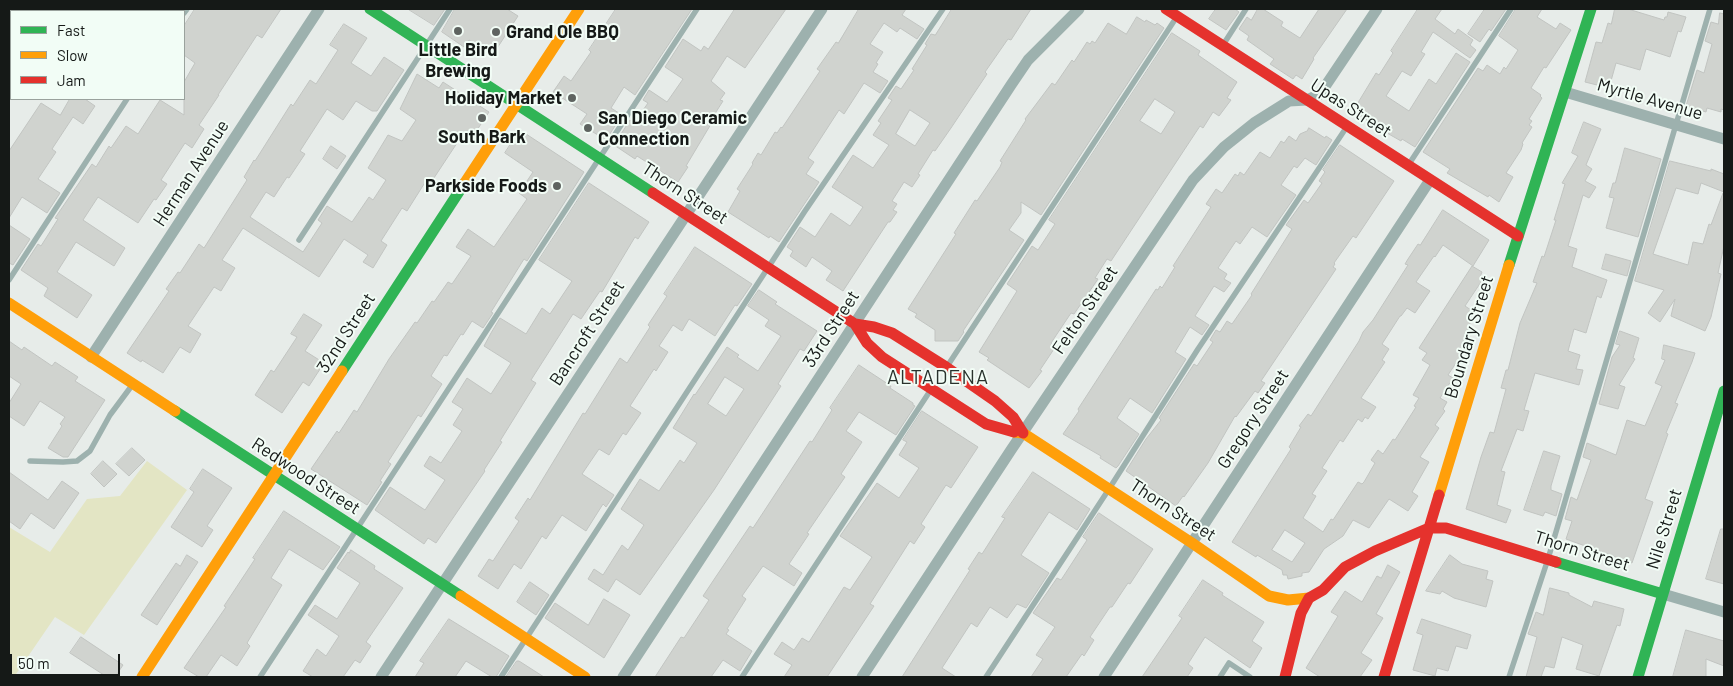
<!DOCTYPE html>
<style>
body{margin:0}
#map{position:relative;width:1733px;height:686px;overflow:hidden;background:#e7ece9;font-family:Barlow,sans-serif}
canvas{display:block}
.frame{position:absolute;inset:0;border:10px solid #151917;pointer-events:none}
.legend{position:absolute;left:10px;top:10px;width:175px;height:90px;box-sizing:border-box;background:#f2fdf6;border:1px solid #9aa29d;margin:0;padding:6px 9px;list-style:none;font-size:15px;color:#151917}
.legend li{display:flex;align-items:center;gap:10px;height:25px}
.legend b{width:25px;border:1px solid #9aa29d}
.scale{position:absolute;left:10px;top:654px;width:110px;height:22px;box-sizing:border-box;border:2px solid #151917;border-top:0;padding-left:6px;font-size:15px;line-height:18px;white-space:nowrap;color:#151917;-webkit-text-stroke:4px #f2fdf6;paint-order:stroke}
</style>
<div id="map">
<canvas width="1733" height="686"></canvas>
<div class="frame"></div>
<ul class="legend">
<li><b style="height:6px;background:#30b455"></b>Fast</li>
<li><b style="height:6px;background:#ff9f0a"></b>Slow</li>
<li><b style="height:6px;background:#e5322d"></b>Jam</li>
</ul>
<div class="scale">50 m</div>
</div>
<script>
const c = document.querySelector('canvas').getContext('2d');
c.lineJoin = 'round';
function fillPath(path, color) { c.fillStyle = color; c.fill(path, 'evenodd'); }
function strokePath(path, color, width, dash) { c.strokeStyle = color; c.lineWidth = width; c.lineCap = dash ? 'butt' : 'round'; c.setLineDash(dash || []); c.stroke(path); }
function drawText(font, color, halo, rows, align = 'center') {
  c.font = font + ' Barlow,sans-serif'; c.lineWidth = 4; c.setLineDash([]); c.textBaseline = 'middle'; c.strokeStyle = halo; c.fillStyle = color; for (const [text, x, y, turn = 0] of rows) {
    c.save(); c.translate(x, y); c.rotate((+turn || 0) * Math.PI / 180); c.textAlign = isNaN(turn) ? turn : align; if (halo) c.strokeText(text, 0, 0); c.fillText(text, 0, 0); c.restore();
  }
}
fillPath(new Path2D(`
 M147,461L187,490L84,635L55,617L14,677H9V527L50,552L87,499L120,496Z`), '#e3e5c4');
const building = new Path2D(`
 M195,9H281L262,38L257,35L218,95H219L199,125L204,129L192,148L185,143L161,180L167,184L156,200L154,199L138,223L98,197L83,220L125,248L114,266L76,242L57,272L92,295L77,318L44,296L48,288L21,270L38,244L41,246L58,219L55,218L92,164L96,167L109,146L111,148L126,126L138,134L160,100L184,115V82L195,63L184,55V26Z
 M408,9H445L434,25Z
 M455,9H507L518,16L492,56L469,40L464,47L442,32Z
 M616,9H692L635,95L624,87L611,108L622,115L606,140L580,124L587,114L553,92L564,76L571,81L591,52L589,50Z
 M735,9H786L745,68L727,56L711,81L725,93L720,100L723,101L709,123L711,124L686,166L688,167L678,182L637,156L635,159L614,145L630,120L634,123L648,103L643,100L649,90L667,102L683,79L665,67L683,39L701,51L704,46L708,49Z
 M859,9H906L902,15L924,29L917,39L900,28L897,32L884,23L870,44L883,52L876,63L878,64L873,72L888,81L880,93L864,83L844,114L839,110L808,158L814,162L806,174L819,182L779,242L770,236L769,238L728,212L740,191L737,189L753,164L752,163L758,153L761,155L775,132L777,133L781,127L782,128L820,71L817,69L836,42L838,43Z
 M952,9H1031L1011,40L1008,39L985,72L987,74L951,128L935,151L933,150L918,174L920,175L912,187L904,182L892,201L897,204L893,210L897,212L890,222H888L843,291L826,280L832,271L812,257L806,267L790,256L793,251L787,247L800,227L815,237L831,213L850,226L863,207L832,187L853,155L873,168L889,145L873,135L881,123L878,121L892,100L888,98L896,86L901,89L914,70L912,69L927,45L925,44L931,34L935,35ZM910,110L930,123L915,146L896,134Z
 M1216,9H1235L1239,12L1226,30L1209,19Z
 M1258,9H1263L1283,22L1281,26L1300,38L1319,9H1347L1313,58L1314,59L1302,79L1296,75L1293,79L1270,64L1274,59L1247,40L1249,36L1239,29L1247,17L1251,20Z
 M1418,9H1442L1435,19L1455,34L1458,29L1473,40L1470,45L1476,50L1470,58L1433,32L1421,52L1425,54L1411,76L1402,71L1386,96L1409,111L1429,79L1436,84L1456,53L1470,62L1415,147L1402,139L1401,141L1380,129L1357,114L1362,107L1358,104L1359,101L1376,73L1379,75L1393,53L1391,51Z
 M1485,9H1506L1491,31L1489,29L1480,42L1468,34Z
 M1516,9H1542L1537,17L1556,29L1560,23L1571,30L1546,68L1544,67L1531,88L1541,95L1540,96L1542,98L1529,119L1532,121L1529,125L1532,127L1522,143L1523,144L1521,150L1506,173L1513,177L1499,202L1489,195L1488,197L1447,173L1450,169L1423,152L1478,68L1483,71L1487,65L1500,74L1504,67L1506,69L1518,50L1499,36Z
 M1615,9H1628L1664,20L1665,17H1667L1668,12L1686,17L1681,32L1678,31L1670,57L1646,49L1640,70L1616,63L1609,88L1585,82L1596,42L1602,43L1608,23L1611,24Z
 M1720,13L1724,14V110L1721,109V112L1707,108L1706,112L1686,106L1697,70L1704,73L1712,44L1705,41L1711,22L1718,24Z
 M1137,17L1145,22L1146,20L1155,25L1157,23L1164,28L1041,215L1021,202V213L1009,230L1024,240L963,331L964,332L958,341H935V330L915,317L917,314L908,309L956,234L954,233L975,200L977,201L1000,167L1002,162L1000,161L1026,120L1025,119L1052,83L1055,85L1072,60L1074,62L1087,42L1090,44L1092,41L1095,43L1108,23L1126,34Z
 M344,24L367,38L351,63L371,76L384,57L404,70L377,111H372L356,101L343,120L327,109L300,151L305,154L289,178L287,177L274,197L266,192L250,217L303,252L322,223L318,220L327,206L352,222L369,197L373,200L386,180L368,168L388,135L402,141L416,120L400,109L417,74L439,88L443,82L489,112L471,139L463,134L428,187L424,184L407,211L402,208L381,241L387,245L373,268L363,262L368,255L344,239L319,277L243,228L222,260L235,268L221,291L214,287L188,326L201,334L190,353L180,347L163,373L142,360L141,362L127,353L169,291L166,289L178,272L180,273L199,244L204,248L247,180L244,177L254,160L255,161L291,104L293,106L310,80L316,84L338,50L330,45Z
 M1172,33L1200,51L1198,55L1237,82L1227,98L1231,100L1219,116L1213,112L1203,128L1200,126L1111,261L1107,259L1095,278L1098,279L1074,314L1071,313L1051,343L1056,346L1040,370L1042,371L1029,388L987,360L989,358L979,352L1017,291L1007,284L1032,246L1038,250L1055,224L1049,220ZM1155,99L1175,112L1161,134L1140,121Z
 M70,99H85L95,106L83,124L73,117L52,149L56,152L38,179L60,193L47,213L22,197L9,218V151L41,103L60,115Z
 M1584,122L1601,129L1586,165L1592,169L1585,181L1596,187L1589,198L1583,195L1568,246L1577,249L1572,267L1607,280L1601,298L1597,296L1586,333L1574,329L1568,351L1580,355L1576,369L1583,370L1579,385L1535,373L1524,410L1529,411L1523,431L1517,429L1501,471L1505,472L1497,505L1511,510L1506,523L1466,509L1481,457L1490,432L1494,433L1506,389L1501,388L1506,370H1508L1520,323L1537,283L1533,282L1542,256L1544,257L1556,220H1554L1565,184L1562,183L1578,156L1572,153Z
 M1309,128L1325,138L1326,136L1332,140L1316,165L1305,158L1297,168L1294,166L1281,185L1296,195L1267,237L1252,227L1240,244L1236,241L1218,268L1227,274L1224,279L1231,283L1224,292L1214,286L1195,316L1209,325L1202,335L1190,327L1175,352L1186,359L1152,413L1130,398L1117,418L1139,434L1118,466L1116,468L1100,458L1101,456L1063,434L1079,411L1078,409L1156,289L1158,290L1160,286L1162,288L1175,267L1173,266L1211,207L1206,204L1216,189L1222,193L1235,174L1238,176L1240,172L1244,175L1260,152L1270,158L1281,141L1284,143L1289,136L1296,141L1300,134L1307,131Z
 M520,130L584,172L527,261L524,259L491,312L493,313L483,328L472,321L463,335L461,334L447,356L444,355L431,376L442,384L421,417L418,415L388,462L391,464L380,481L382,482L367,505L311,469L337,431L339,433L354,410L357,412L389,359L415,322L417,323L432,301L434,302L448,282L452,284L471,256L456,247L468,229L494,247L527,199L519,193L533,172L505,153Z
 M1340,145L1394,181L1356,238L1353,236L1334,263L1335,264L1333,267L1336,269L1261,381L1265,383L1258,393L1255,391L1236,417L1235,416L1208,463L1184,497L1183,496L1176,506L1126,471L1146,439L1161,420L1159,418L1194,364L1197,366L1213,342L1210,340L1216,330L1220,332L1227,321L1232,324L1252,295L1251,294L1292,229L1286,225L1304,200L1308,203L1322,183L1319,181L1325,172L1323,170Z
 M331,146L346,156L337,169L323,159Z
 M1625,148L1661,159L1638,237L1606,228L1614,198L1609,197L1613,183H1615Z
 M1670,161L1711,171V169L1724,174V192L1701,183L1698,194L1676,188L1653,254L1688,265L1693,242L1703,244L1709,224L1711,225L1723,193H1724V246L1718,273L1721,274L1711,317L1705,331L1671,316L1675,299L1660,322L1648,313L1664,290L1635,281Z
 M589,183L649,222L638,239L635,237L602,292L600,291L581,319L573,314L531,380L536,383L500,441L502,442L484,470L485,471L436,543L428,538L424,544L375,510L390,487L425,510L445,480L424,466L430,456L441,463L462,431L453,425L463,409L452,402L467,378L491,394L511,363L484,346L491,333L500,318L526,334L542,308L550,314L572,281L539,260Z
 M1443,210L1489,240L1473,266L1443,245L1435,257L1434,256L1416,282L1430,291L1415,313L1407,308L1401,316H1400L1382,344L1389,349L1382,360L1385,362L1361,398L1376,407L1368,419L1365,417L1362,422L1358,419L1343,442L1340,440L1322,468L1327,471L1312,494L1316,496L1303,518L1323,532L1331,519L1333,520L1358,482L1362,484L1364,482L1375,463L1371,460L1378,450L1383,454L1393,439L1395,440L1416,407L1414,406L1419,398L1413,395L1430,365L1422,360L1427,353L1419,348L1472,266L1482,272L1480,277L1483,279L1465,306L1477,314L1468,326L1471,328L1461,346L1464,348L1458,356L1460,357L1448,375L1453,378L1440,398L1447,402L1443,409L1445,411L1435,425L1439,428L1420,457L1429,462L1412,492L1418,496L1408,511L1389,499L1369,528L1353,520L1343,536L1324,549L1309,572L1302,573V576L1288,579L1287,575H1283L1282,570L1257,555L1256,557L1232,542L1291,449L1289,447L1301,427L1299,426L1308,414L1311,416L1359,341L1363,332L1373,320L1408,265L1405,264L1408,259L1418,244L1420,245ZM1285,530L1305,543L1292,562L1272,550Z
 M9,225L30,239L13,265L9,263Z
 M695,247L752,284L737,306L735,305L715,336L689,319L682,331L673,325L659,346L668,352L656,371L654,369L630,406L641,413L626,435L623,433L609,455L599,449L582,474L614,495L606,507L603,504L586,531L562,515L546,539L542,536L521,569L514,564L498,589L478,576L489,559L493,561L519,521L515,518L528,498L530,500L572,431L583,413L585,414L620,358L627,363L650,327L648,325L667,296L664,294Z
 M1606,254L1631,261L1627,276L1602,269Z
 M759,290L777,302L775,304L817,331L804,351L800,349L778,384L781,386L714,490L640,595L616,579L608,592L588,579L594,569L603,575L622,545L628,550L644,525L621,509L640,479L659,491L680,460L684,463L697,443L673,428L694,394L695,395L727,347L739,355L737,357L758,371L781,336L765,326L769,320L748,306ZM725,377L744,389L726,416L708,404Z
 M304,314L322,325L305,351L324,363L309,386L303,382L282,413L255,395L271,370L274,372L297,337L291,334Z
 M1620,331L1639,338L1633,358L1635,359L1619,385L1625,387L1618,409L1599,404L1612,357L1620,345L1616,344Z
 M9,341L22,350L24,347L52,366L55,362L78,377L75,381L105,400L68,457H63L48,448L62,426L60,424L65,417L40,401L24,426L9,416V403L21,384L9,376Z
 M1664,345L1695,353L1692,362L1675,403L1678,404L1666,433L1668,434L1645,499L1653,502L1632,563L1566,539L1572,521L1565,519L1571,497L1577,500L1591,460L1583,457L1587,443L1616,455L1627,420L1645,426L1662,386L1655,383L1665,360L1662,359Z
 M859,365L891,386L890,388L913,403V405L915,406L896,435L859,412L846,431L862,442L841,474L845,477L807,533L809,534L789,564L802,573L794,586L763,566L742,596L746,599L727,629L729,630L726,634L752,651L740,671L723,660L711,677H655L681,637L684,638L709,600L703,596L715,578L750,526L753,528L810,441L812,442L832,410L830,408Z
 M922,411L978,447L951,488L946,485L921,524L925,527L914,544L910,541L870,604L874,606L827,677H784L792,665L774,654L782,642L794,650L802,638L809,642L844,587L850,590L872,557L840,536L877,483L899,498L919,468L899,455L907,442L903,440Z
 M132,448L145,460L129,476L116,464Z
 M1544,451L1560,456L1551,486V490L1562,494L1556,516L1545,512L1543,516L1524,510Z
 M103,461L117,474L104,487L91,474Z
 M203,469L232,488L207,526L213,530L202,547L171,527L194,492L190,489Z
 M9,472L48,500L62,481L79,493L54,529L31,513L20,529L9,521Z
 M1033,472L1090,509L1077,530L1049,512L1021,555L1049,573L1026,608L1017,604L1007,618L990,607L977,627L971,623L942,668L956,677H902L970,570L968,569L979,552L982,554L1005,518L1002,517Z
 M284,511L340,547L323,570L289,549L271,578L282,585L247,643L250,646L237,666L221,655L206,677H199L184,668L226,607L224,606L255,559L253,558Z
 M1099,513L1153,549L1130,584L1128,583L1112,607H1110L1090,637L1094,640L1084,656L1082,654L1066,677H1031L1043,659L1036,655L1055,627L1033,613L1057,578L1061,580L1087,540L1083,537Z
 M1721,529H1724V584L1706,579Z
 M351,550L375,566L374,569L403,588L366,642L371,646L360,663L355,660L343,677H313L303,671L317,649L326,656L339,636L308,615L315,605L337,619L360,583L337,568L348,552L349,553Z
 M187,555L198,562L157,625L141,615L176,563L180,566Z
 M1450,555L1462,564L1488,571L1486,579L1493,581L1486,607L1454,598L1442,591L1440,594L1426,591Z
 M1388,565L1400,572L1376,614L1383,618L1361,653L1372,660L1360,677H1320L1306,668L1338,616L1331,612L1345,591L1362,602L1377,576L1381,578Z
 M1203,580L1223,593L1222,595L1264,622L1252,641L1262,648L1250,668L1205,637L1188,664L1193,668L1187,677H1142L1182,618L1179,616Z
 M530,582L549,595L536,615L517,602Z
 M1550,588L1569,593V595L1592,607L1594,601L1624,609L1620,626L1617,625L1599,676L1576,669L1583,645L1562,637L1554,668L1545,666L1541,677H1526L1537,637L1528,634L1536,612L1543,615Z
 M604,599L630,615L604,658L545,618L555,603L588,625Z
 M449,619L509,656L496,677H492L466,661L455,677H415L424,663L420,661Z
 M1422,619L1471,635L1467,649L1456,646L1448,671L1437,668L1435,676L1413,670L1423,635L1417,633Z
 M1686,630L1724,641V666L1706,659V677H1673Z
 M81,637L123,665L115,677H107L70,653Z
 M517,661H519L544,677H506Z`);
fillPath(building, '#d0d3cf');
strokePath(building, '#c1c4c1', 1);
strokePath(new Path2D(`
 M184,13L187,9
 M1223,45L1246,9
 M1409,164L1511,9
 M299,240L450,9
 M9,280L127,99
 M948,365L1176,18
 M30,461L63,462L77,461L90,451L110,415L133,384
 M260,677L697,9
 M501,677L805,211L943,9
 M742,677L930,391
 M986,677L1109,489L1198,349L1346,128
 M1220,677L1229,663L1250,677
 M1509,677L1548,559L1710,9`), '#9db1ae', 5.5);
strokePath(new Path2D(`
 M52,11L54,9
 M9,77L11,73
 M1565,92L1724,139
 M91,357L319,9
 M1663,594L1724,612
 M381,677L822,9
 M623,677L1011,85L1028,60L1079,9
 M862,677L1011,450L1193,180L1224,147L1254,123L1289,101L1307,100L1320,94L1377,9
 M1104,677L1430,180`), '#9db1ae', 11);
strokePath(new Path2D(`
 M370,9L653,193
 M1509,265L1591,9
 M342,371L464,184
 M175,411L461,596
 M1556,562L1663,594
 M1638,677L1724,391`), '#30b455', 11);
strokePath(new Path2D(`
 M464,184L579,9
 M9,303L175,411
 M1014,432L1023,433L1192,543L1269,596L1288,600L1309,598
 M1439,495L1509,265
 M461,596L585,677
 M142,677L342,371`), '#ff9f0a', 11);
strokePath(new Path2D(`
 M1166,9L1518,236
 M653,193L855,324L874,327L892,333L946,367L995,401L1013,417L1023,433
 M855,324L867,343L882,357L986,424L1014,432
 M1285,677L1301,613L1309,598L1323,590L1345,567L1375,551L1429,528H1446L1556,562
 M1384,677L1439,495`), '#e5322d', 11);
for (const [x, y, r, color] of [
 [458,31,5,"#5e6360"],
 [496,32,5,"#5e6360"],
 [572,98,5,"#5e6360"],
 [482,118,5,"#5e6360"],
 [588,128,5,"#5e6360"],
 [557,186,5,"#5e6360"]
]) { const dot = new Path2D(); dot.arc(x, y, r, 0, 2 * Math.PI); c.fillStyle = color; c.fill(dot); strokePath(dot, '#f2fdf6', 2); }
drawText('bold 18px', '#151917', '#f2fdf6', [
 ["Grand Ole BBQ",506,32],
 ["Little Bird",458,50,"center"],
 ["Brewing",458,71,"center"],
 ["Holiday Market",562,98,"right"],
 ["San Diego Ceramic",598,118],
 ["Connection",598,139],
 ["South Bark",482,137,"center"],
 ["Parkside Foods",547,186,"right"]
], 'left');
drawText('18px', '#151917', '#f2fdf6', [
 ["Myrtle Avenue",1650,99,16],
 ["Upas Street",1351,108,33],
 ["Herman Avenue",191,173,-57],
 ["Thorn Street",685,193,33],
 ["Felton Street",1085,310,-56],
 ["33rd Street",831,329,-57],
 ["32nd Street",346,333,-57],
 ["Bancroft Street",587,333,-57],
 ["Boundary Street",1469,337,-73],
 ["Gregory Street",1253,419,-57],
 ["Redwood Street",306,476,33],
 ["Thorn Street",1173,510,33],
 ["Nile Street",1664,529,-73],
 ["Thorn Street",1582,551,17]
]);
c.letterSpacing = '1px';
drawText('20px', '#29322d', '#f2fdf6', [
 ["ALTADENA",938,377]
]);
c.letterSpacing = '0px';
</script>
